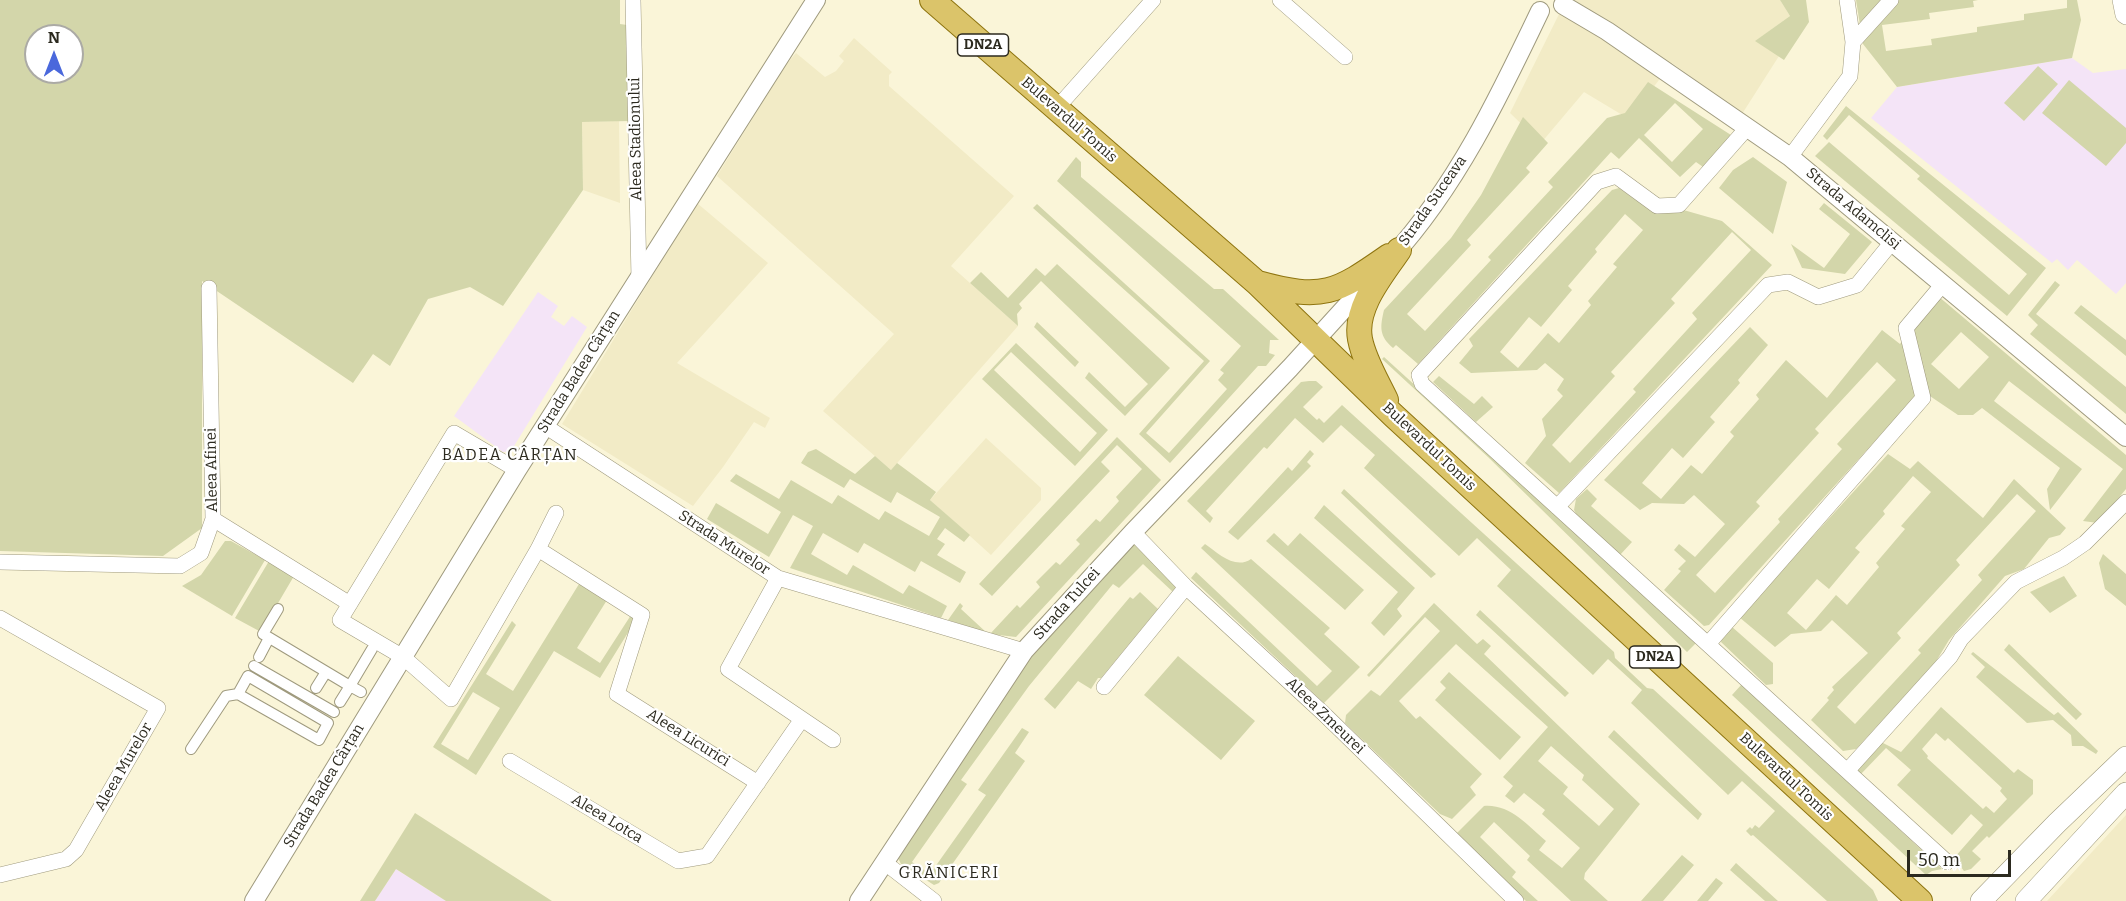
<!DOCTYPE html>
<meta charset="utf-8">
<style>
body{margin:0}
#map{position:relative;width:2126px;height:901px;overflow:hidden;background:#faf5d8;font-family:Bitter,serif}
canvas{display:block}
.north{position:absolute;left:24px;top:24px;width:60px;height:60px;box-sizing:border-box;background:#fff;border:2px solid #abaaa5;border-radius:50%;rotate:0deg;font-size:16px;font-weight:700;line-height:24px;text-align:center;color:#2c2a1f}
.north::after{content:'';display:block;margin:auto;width:21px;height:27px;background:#4a68dc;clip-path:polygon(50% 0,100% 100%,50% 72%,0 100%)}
.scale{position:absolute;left:1907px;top:850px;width:104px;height:27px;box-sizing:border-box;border:3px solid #2c2a1f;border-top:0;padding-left:8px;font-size:18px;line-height:21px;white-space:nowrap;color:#2c2a1f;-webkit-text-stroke:4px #fff;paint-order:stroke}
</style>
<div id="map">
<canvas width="2126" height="901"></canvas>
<div class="north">N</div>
<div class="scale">50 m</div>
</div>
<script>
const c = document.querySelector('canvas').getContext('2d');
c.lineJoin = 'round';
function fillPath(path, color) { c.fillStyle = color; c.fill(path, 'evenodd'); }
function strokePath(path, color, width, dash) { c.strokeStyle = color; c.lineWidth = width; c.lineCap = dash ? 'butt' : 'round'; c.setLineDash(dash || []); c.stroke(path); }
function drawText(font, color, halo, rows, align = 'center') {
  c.font = font + ' Bitter,serif'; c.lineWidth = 4.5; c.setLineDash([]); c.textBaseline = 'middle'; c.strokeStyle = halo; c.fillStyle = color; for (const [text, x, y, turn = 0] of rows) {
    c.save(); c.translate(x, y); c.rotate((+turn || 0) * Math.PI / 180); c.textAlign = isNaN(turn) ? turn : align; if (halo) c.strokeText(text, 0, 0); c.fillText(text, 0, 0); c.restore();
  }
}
fillPath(new Path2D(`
 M1566,0H1780L1790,16L1756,41L1779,56L1742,114L1672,63L1629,119L1584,92L1541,143L1510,113Z
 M854,38L892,72L889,75V86L1014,196L951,266L1018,326L891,470L823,411L894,334L717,176L785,66L796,53L825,77L836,71L844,61L839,56Z
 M619,121L620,203L583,190L582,122Z
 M697,203L768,263L677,363L770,418L765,428L754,422L723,467L693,506L562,424Z
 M986,438L1041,488V500L991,555L930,500Z
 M2126,815V901H2047Z`), '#f2ebc6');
fillPath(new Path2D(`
 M2072,58L2093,73L2126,69V283L2116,294L2077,260L2068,270L2057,259L2052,263L1871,118L1897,87Z
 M538,292L558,306L551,317L564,326L572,316L587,327L511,451L503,452L454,416Z
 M396,869L446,901H375Z`), '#f4e4f7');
fillPath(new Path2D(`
 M0,0H620V24L627,25L630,121L582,122L583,190L503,306L470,287L428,299L390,366L373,354L353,383L202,281V528L163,556L0,551ZM36,36H72V72H36Z
 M1780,0H1806L1809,22L1784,60L1755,41L1790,16Z
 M1856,0H1978L1973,1L1974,7L1929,13L1930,19L1882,25L1886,51L1932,45L1931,39L1977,32V27L2024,20V14L2067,8V0H2077L2081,20L2072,58L1897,87L1863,44Z
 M2038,66L2058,84L2024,121L2004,103Z
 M2069,80L2126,128V143L2106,166L2042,113Z
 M1648,82L1731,135L1706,169L1696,162L1680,177L1639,138L1619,159L1611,152L1418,364L1396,345L1393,348C1379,336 1380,327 1384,310L1451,238L1481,195L1523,117L1548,143L1526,168L1530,172L1467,240L1471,245L1407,314L1425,331L1491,260L1488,257L1553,187L1548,182L1607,118L1625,113ZM1675,103L1703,129L1672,162L1644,135Z
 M1846,106L2046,268L2007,316L1815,156L1829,142L2009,295L2027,274L1917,179L1920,176L1849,115L1827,140L1823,136Z
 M1076,157L1081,162V177L1214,289H1223L1279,340H1270L1269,353L1275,355L1266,366H1258L1170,463L1139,434L1204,361L1033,208L1037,204L1210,361L1146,433L1169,453L1227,389L1218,380L1224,373L1220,370L1241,346L1057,181Z
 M1753,157L1787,182L1773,234L1719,188L1733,170Z
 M1619,188L1656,214L1680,209L1722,221L1772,265L1559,493L1525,463L1546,436L1542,419L1563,396L1557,390L1564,379L1545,363L1537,370L1471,373L1459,363L1473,346L1469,339L1612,190ZM1625,214L1643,230L1613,264L1617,267L1588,301L1591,305L1559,343L1548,333L1518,368L1500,352L1529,317L1541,327L1572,290L1568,286L1597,252L1595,249ZM1732,232L1751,250L1692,313L1697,319L1633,389L1636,392L1570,463L1552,445L1615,376L1611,372L1675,303L1671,299Z
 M1824,203L1872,242L1845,274L1802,268L1791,244L1824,268L1850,234L1819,209Z
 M1057,264L1170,368L1125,416L1085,378L1089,372L1125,407L1148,384L1041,281L1019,304L1022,308L1017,314L1018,326L970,283L981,272L1008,298L1036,268L1045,276Z
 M2055,281L2060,285L2036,314L2126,387V414L2030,334L2038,325L2028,315Z
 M1938,296L2126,455V489L2098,523L2083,521L2123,469L2009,381L1994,401L2082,469L2050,510L2047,489L2060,468L1982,408L1973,415H1958L1921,390L1709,625L1704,626L1664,590L1681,571L1678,569L1686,561L1674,550L1679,544L1695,557L1725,524L1694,495L1684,504L1652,503L1640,510L1604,480L1750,327L1768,345L1738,380L1740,383L1710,417L1715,422L1683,458L1672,448L1642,483L1661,499L1691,465L1702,474L1734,436L1730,432L1759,399L1756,395L1786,360L1827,398L1882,330L1900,344ZM1961,332L1989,357L1959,389L1931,364ZM1877,362L1896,380L1837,444L1842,449L1778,519L1780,522L1715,593L1696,575L1760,506L1756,502L1819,433L1815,429Z
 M2081,305L2126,340V356L2074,313Z
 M1037,322L1079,362L1075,367L1034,327Z
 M1016,343L1108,430L1075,466L982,379ZM1011,352L1097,433L1080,452L994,370Z
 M1384,357L1697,642L1687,652L1488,457L1382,359Z
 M1439,376L1474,404L1482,396L1493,407L1476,422L1433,382Z
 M1309,381H1316L1323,387L1303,407L1317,420L1319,418L1324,423L1342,405L1614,652L1615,658L1647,688L1653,689L1873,890L1878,901H1827L1753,835L1751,836L1746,831L1750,827L1752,829L1755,825L1759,828L1775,811L1742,781L1728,795L1726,793L1631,703L1642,690L1608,659L1593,675L1497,586L1511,570L1477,538L1459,556L1364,468L1375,455L1341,425L1323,443L1295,418L1267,449L1264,447L1206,511L1213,518L1210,523L1187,501L1301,382Z
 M1117,437L1161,480L1016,637L990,634L1017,605L1020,608L1040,587L1036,582L1056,562L1060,565L1080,544L1076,540L1096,519L1100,522L1119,501L1116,497L1142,469L1117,445L1101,462L1110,471L992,596L979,584Z
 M816,449L855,474L875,456L891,470L897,463L936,492L930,500L970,535L964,542L945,528L937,539L945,544L937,555L966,572L960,583L921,561L915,572L864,543L858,553L823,533L811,554L847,575L853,565L903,594L909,585L947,606L941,618L790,568L813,526L793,515L769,557L707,519L716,503L768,534L781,512L730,481L736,474L779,499L791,480L832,504L838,495L879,520L885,511L929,536L940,517L897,492L891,503L850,479L844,488L801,463L808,452Z
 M1310,450L1314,454L1307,462L1311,466L1238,540L1228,532L1288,467L1292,471Z
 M1888,454L1910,469L1918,461L1983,518L2014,479L2066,528L2060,535L2049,538L2024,569L2005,576L1949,640L1935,663L1856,749L1843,751L1811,720L1829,700L1827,698L1834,690L1832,687L1868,653L1832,620L1821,631L1791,634L1775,647L1739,617ZM1913,476L1931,492L1901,526L1905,529L1876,563L1879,567L1847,605L1836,595L1806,630L1787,613L1817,579L1829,589L1860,552L1855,548L1885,514L1883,511ZM2017,494L2036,511L1978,575L1982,580L1918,650L1921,653L1855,724L1837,707L1901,638L1897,633L1960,565L1956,560Z
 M1344,489L1436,574L1431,578L1341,493Z
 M1587,489L1597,499L1591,506L1632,542L1620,555L1578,517L1574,510L1576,499Z
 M1324,505L1415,588L1397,609L1402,616L1384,636L1371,623L1398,592L1314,518Z
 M1274,533L1288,546L1300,533L1364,590L1345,610L1266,541Z
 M225,541H231L265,560L232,616L182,586L201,575Z
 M1132,542L1178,587L1173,592L1143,564L1119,588L1113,584L1029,686L961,780L967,784L912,862L930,874L986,795L978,790L1022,728L1029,732L1015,753L1025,761L939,883L934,885L901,864L898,858L1032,654Z
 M1205,544C1218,553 1235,570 1251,559L1330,628L1324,634L1360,667L1324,703L1191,578L1196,572L1317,686L1332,671L1201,548Z
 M2103,554L2126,574V606L2105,589L2099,563Z
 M269,561L294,576L261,632L235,618Z
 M2064,576L2077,596L2050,613L2030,592Z
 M579,584L607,600L577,648L600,663L631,615L637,618L600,678L554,651L476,775L433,747L512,621L516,625L486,674L513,691ZM473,692L500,708L468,760L441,744Z
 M1140,592L1158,609L1101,678H1098L1091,689L1078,681L1055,709L1044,699L1130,597L1133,599Z
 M960,603L963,606L961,609L987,633L948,620Z
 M1434,603L1477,644L1483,639L1491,646L1484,654L1640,804L1585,873L1584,879L1608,901H1571L1527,860L1530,856L1494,822L1480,837L1516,872L1512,877L1538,901H1526L1455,835L1484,806C1510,804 1527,825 1546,841L1539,850L1562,868L1580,848L1542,814L1545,810L1524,793L1514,803L1505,796L1513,786L1503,777L1548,727L1456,644L1399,701L1416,719L1420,716L1482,774L1470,787L1476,795L1452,819L1440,814L1345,723L1346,715L1371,690L1380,696L1440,631L1425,617L1369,677L1367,675ZM1551,746L1584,775L1582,780L1614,809L1599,826L1563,794L1568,787L1538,761Z
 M1480,610L1569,693L1565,697L1476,615Z
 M1731,626L1773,663V684L1766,685L1721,642L1722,637Z
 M2009,644L2082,714L2076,720L2004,650Z
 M1973,652L2054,715L2058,712L2098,751L2096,754L2083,746H2072L2071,735L2053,720L2027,723L1976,677L1985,667L1971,654Z
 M1178,656L1255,721L1221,760L1144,695Z
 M1449,672L1521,737L1500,760L1435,700L1446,688L1440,682Z
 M1742,684L1942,869L1932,871L1926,875L1732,695Z
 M1941,707L2014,773L2018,769L2033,780V794L1989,838L1987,836L1972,851L1981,859L1971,869L1964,871L1954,858L1983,825L1971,814L1952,835L1897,785L1911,770L1886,748L1861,774L1857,770L1881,742L1901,752ZM1936,733L1945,741L1948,738L2002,788L2000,791L2007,799L1994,813L1986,806L1983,809L1927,758L1928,756L1922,749Z
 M1614,730L1702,814L1698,820L1608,737Z
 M415,813L552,901H446L396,869L375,901H360Z
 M1682,855L1694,865L1663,901H1641Z
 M1736,863L1778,901H1765L1730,870Z
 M1716,878L1723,883L1708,901H1697Z`), '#d3d6aa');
const pedestrian = new Path2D(`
 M278,609L263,634L350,686L372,649
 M259,657L269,638
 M254,666L334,712
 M248,676L328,723L319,740L238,694Z
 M316,688L326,672
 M340,702L350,686L361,692
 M191,749L226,696L238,694`);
const minor = new Path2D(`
 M633,0L639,278
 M1280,0L1345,57
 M2120,0L2123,15L2126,17
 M1853,42L1891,0
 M1056,109L1153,0
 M1747,128L1679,205L1657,206L1616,176L1597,182L1419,375L1422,384L1947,862
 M1790,157L1850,76L1853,42L1847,0
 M545,426L778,578L1024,651
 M517,470L454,433L340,620L403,657L451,699L538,549L556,513
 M1557,507L1768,285L1788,282L1818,297L1857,285L1892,242
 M213,519L350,604
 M1133,532L1186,587L1323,713L1516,901
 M538,549L642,615L617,694L758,783
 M0,562L180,566L201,553L213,519L209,288
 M778,578L728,669L833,740
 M0,618L158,708L76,850L66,859L0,875
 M1708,644L1923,398L1906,328L1943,284
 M1104,687L1186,587
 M510,761L678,861L707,856L802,719
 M1847,771L1950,657L1961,639L2016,582L2063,558L2085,543L2126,502
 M884,862L934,901`);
const tertiary = new Path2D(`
 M1563,5L1607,31L1790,157L2126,437
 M1391,258C1456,187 1499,97 1540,11
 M254,901L517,470L816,0
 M859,901L1024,651L1133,532L1290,368L1372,278`);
const secondary = new Path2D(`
 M1981,901L2057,823L2126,757
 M2026,901L2126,793`);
const primary = new Path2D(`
 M932,0L1257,283L1393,415L1920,901
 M1258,283C1323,301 1336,293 1389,256
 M1386,400C1377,381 1364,360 1360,339C1354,307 1383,274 1399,250`);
strokePath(pedestrian, '#9f9a7e', 12);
strokePath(minor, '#9f9a7e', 16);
strokePath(tertiary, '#9f9a7e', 20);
strokePath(secondary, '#9f9a7e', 22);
strokePath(primary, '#8e740f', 26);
strokePath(pedestrian, '#fff', 10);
strokePath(minor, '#fff', 15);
strokePath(tertiary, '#fff', 18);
strokePath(secondary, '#fff', 21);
strokePath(primary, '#dbc46a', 24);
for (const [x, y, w] of [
 [983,45,51],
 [1655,657,51]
]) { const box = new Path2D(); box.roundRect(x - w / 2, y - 11, w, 22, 4.5); c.fillStyle = '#fff'; c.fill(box); strokePath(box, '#2c2a1f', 1.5); }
drawText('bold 14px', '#2c2a1f', null, [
 ["DN2A",983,45],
 ["DN2A",1655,657]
]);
drawText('15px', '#2c2a1f', '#fff', [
 ["Bulevardul Tomis",1069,120,41],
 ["Aleea Stadionului",636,139,-91],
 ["Strada Suceava",1433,201,-55],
 ["Strada Adamclisi",1853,209,40],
 ["Strada Badea Cârțan",579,372,-58],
 ["Bulevardul Tomis",1429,447,43],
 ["Aleea Afinei",212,470,-91],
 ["Strada Murelor",724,543,33],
 ["Strada Tulcei",1067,604,-48],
 ["Aleea Zmeurei",1325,716,44],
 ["Aleea Licurici",688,738,32],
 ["Aleea Murelor",124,767,-60],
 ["Bulevardul Tomis",1786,777,43],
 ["Strada Badea Cârțan",324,786,-59],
 ["Aleea Lotca",607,819,31]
]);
c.letterSpacing = '1.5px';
drawText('16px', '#2c2a1f', '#fff', [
 ["BADEA CÂRȚAN",510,456],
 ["GRĂNICERI",949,874]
]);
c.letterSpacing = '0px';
</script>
